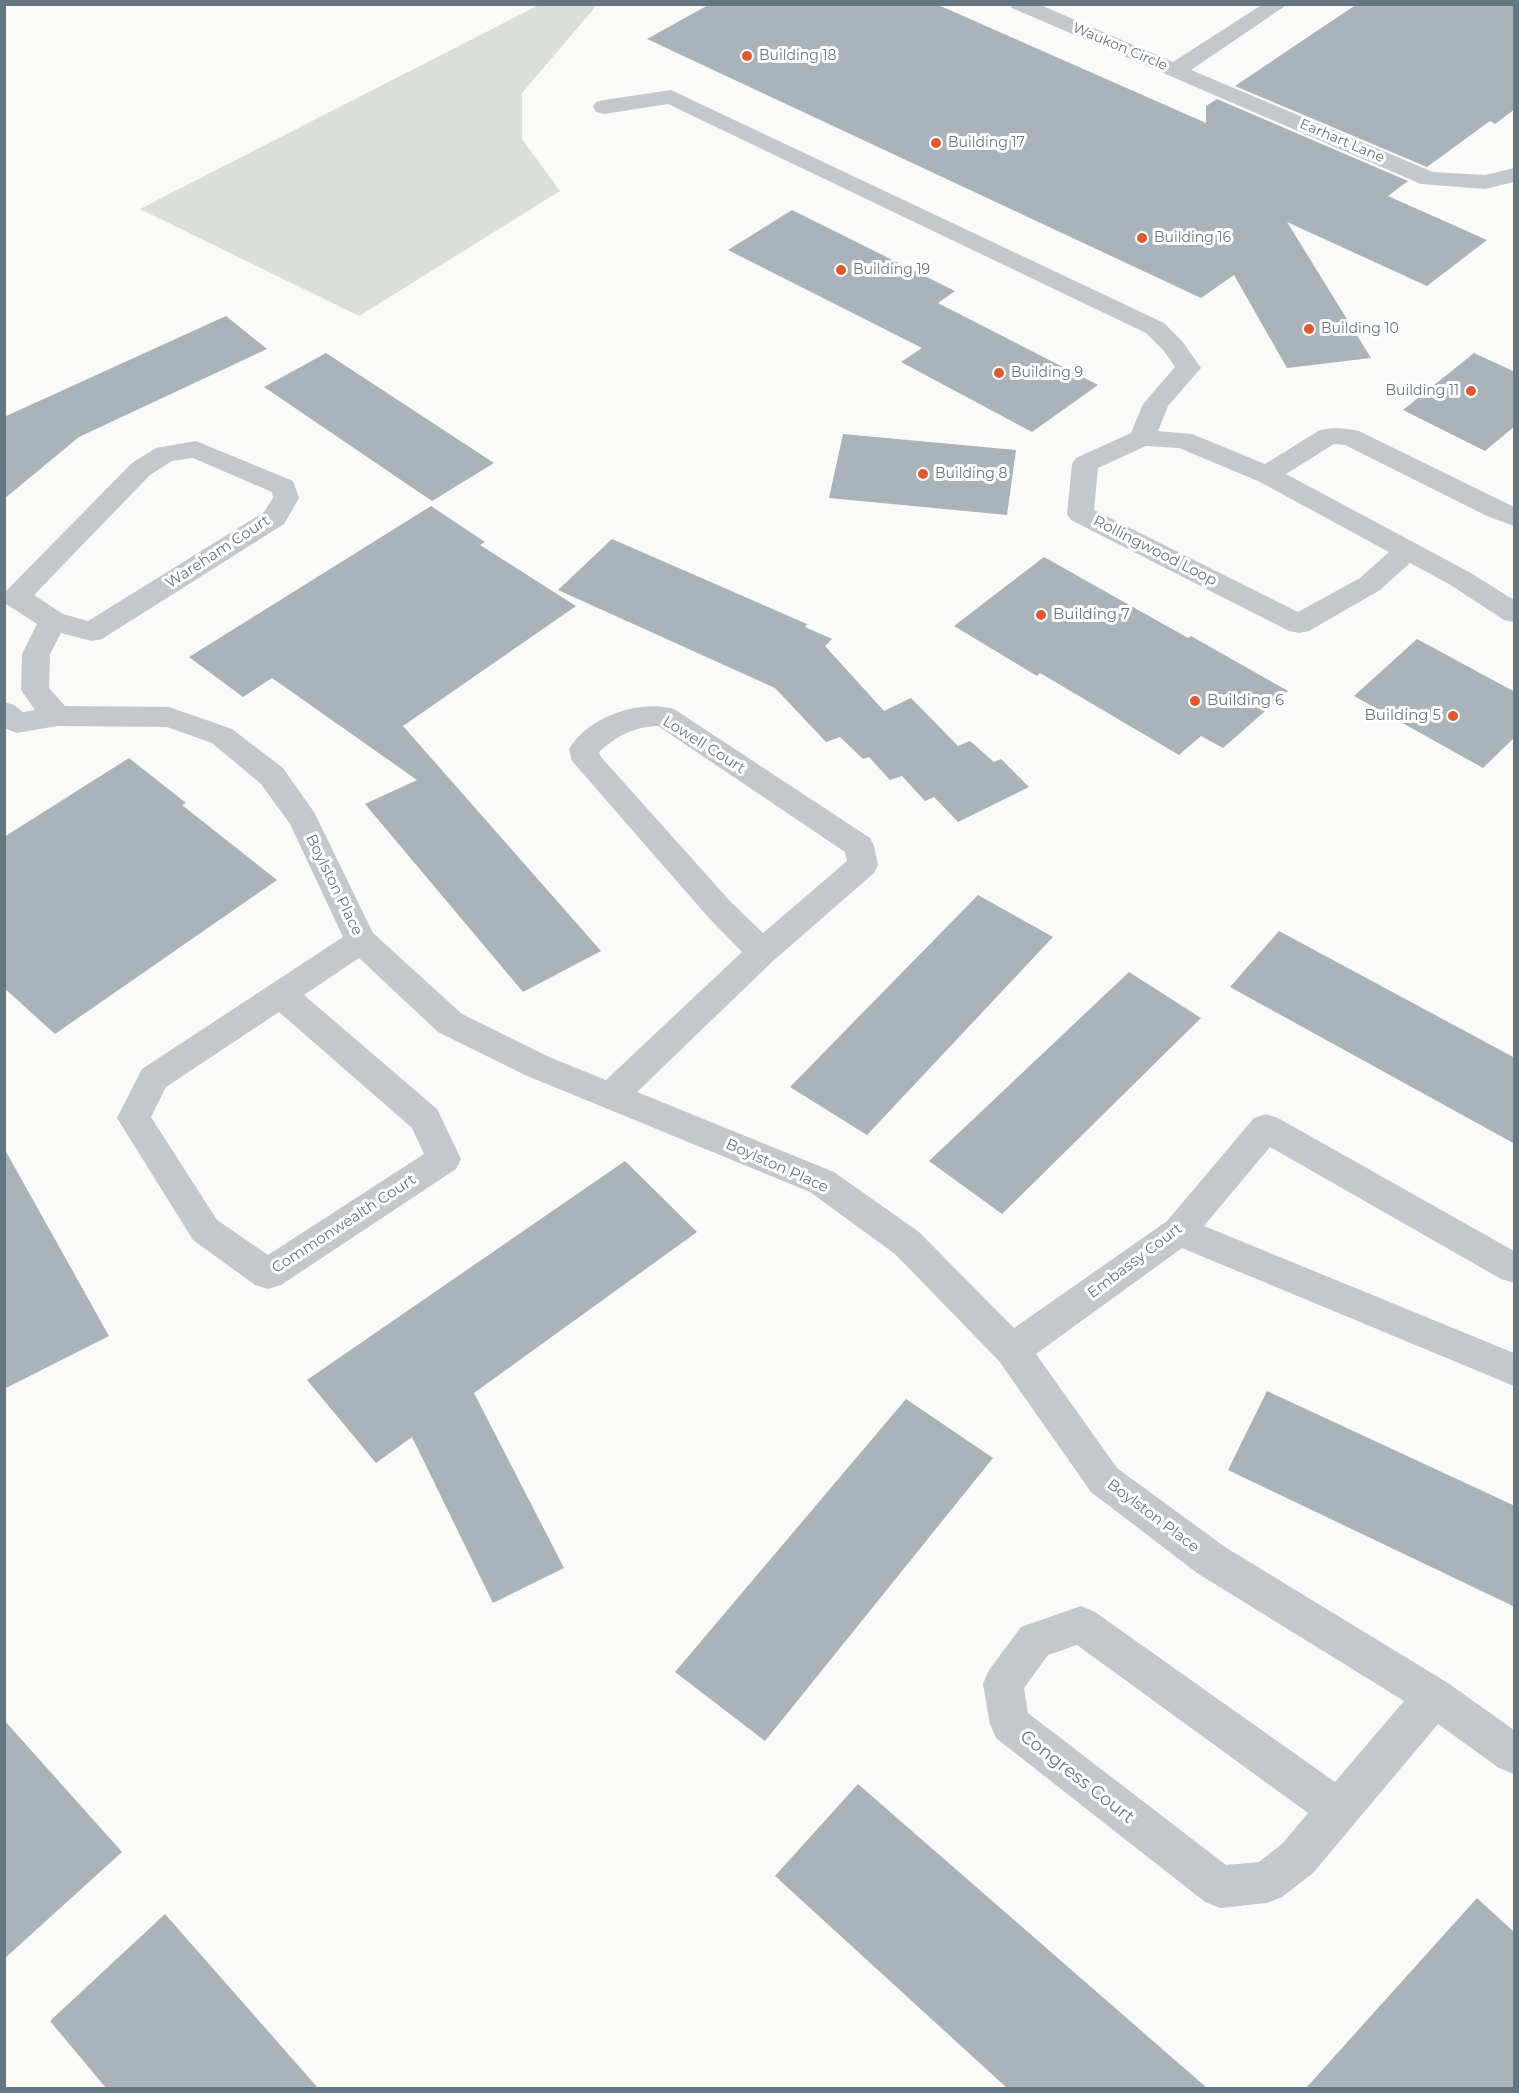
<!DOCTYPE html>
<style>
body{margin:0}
#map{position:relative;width:1519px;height:2093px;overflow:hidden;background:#fafaf8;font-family:Montserrat,sans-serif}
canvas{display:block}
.frame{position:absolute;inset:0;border:6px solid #657683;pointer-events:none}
</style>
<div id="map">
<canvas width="1519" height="2093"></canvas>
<div class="frame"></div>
</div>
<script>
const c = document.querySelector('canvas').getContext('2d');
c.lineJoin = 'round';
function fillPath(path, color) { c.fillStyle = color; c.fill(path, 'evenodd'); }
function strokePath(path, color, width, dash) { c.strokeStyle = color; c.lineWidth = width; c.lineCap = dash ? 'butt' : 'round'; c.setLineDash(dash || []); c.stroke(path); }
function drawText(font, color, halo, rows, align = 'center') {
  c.font = font + ' Montserrat,sans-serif'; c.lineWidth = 6; c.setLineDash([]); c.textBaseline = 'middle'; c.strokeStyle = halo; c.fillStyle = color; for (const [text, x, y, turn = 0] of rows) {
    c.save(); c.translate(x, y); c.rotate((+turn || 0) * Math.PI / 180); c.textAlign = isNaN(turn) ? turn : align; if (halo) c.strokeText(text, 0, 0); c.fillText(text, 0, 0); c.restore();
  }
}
fillPath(new Path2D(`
 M539,5H597L522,93V139L560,191L359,316L140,209Z`), '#dadfd7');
fillPath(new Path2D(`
 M710,4H936L1206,123V106L1217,99L1408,181L1388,196L1487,240L1427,286L1287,222L1371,358L1287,368L1234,275L1201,298L647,39Z
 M1357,4H1515V109L1495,124L1490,121L1427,167L1235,86Z
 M792,210L955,291L938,303L1098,385L1032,432L901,362L922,348L728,250Z
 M226,316L267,349L79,437L4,499V417Z
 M326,353L494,463L432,501L264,387Z
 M1474,353L1515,372V426L1485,451L1403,410Z
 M843,434L1016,450L1007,515L829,498Z
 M431,506L485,542L480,545L576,606L403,726L601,951L523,992L365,804L417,780L272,678L243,697L189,657Z
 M612,539L807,624L805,627L832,639L825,646L884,711L911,698L958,746L970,741L994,762L1001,759L1029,787L958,822L934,797L925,801L902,776L890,780L869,757L863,759L840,737L826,742L775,688L558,590Z
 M1044,557L1188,638L1191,636L1288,691L1223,748L1201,736L1179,755L1040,673L1037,676L954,626Z
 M1417,639L1515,692V737L1483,768L1354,696Z
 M129,758L186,803L182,805L277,880L55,1034L4,988V837Z
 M978,895L1053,937L867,1135L790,1087Z
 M1279,931L1515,1058V1144L1230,987Z
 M1129,972L1201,1018L1002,1214L929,1161Z
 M4,1148L109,1336L4,1389Z
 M625,1161L697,1232L474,1393L564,1568L493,1603L412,1437L376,1463L307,1380Z
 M1267,1391L1515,1506V1607L1228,1470Z
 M906,1399L993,1458L765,1741L675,1672Z
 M4,1720L122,1852L4,1959Z
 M858,1784L1207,2088H1007L775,1876Z
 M1477,1898L1515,1933V2088H1306Z
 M165,1914L318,2088H106L50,2021Z`), '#aab3b9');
fillPath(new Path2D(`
 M1009,4H1038L1173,62L1263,4H1288L1191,70L1433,172L1485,175L1514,168V182L1485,189L1421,184L1012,8Z
 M671,90L1164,323L1182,341L1201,368L1168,406L1158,431L1192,434L1265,464L1320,430C1333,427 1346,428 1359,431L1514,507V526L1487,516L1345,445L1334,444L1286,474L1469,572L1514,600V622L1504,620L1449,584L1410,563L1380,590L1309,631L1299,633L1289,631L1071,520L1067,514L1072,464L1076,458L1131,433L1143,404L1175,367L1164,351L1146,333L668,104L604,114L596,112L593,107L596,102L604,100ZM1146,446L1179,448L1258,481L1389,552L1360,578L1298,612L1094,510L1098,468Z
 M196,441L293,481L299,498L284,524L102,639L92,641L61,633L50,654L49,688L65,706L169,707L232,729L283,768L314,812L373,933L462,1014L549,1057L606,1080L742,952L708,917L572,761L569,749C588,717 639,699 674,709L870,838L874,846L878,865L874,873L773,961L637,1092L834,1172L919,1232L1014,1328L1167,1221L1254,1118L1266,1114L1278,1118L1514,1251V1283L1501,1279L1270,1147L1204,1226L1514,1353V1386L1182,1248L1036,1354L1117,1468L1225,1547L1448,1683L1514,1730V1774L1499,1768L1438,1724L1313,1873L1282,1897L1267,1903L1220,1908L1205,1902L996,1738L990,1724L983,1684L989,1670L1021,1627L1081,1606L1095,1612L1335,1782L1404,1701L1197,1573L1091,1492L999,1361L895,1254L810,1192L525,1075L438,1032L359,958L304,995L437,1109L461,1159L456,1169L281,1285L268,1289L255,1285L193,1240L117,1118L142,1069L343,937L290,824L261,784L212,743L167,727L57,726L17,733L4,728V702L14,705L23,712L35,710L21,690L22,654L37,624L6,604L4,593L132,463L156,448ZM193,458L272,492L273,498L264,512L88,621L63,614L34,595L150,475L172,461ZM658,726L845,852L847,861L763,933L730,901L601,757L599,752C618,735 634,727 658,726ZM279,1012L412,1128L424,1154L268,1255L217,1220L151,1117L166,1087ZM1077,1645L1308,1813L1283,1843L1259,1862L1226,1865L1028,1713L1024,1688L1048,1655Z`), '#c3c8cc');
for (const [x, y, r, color] of [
 [747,56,6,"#e4572e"],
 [936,143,6,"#e4572e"],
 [1142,238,6,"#e4572e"],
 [841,270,6,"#e4572e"],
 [1309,329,6,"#e4572e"],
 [999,373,6,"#e4572e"],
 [1471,391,6,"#e4572e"],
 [923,474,6,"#e4572e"],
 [1041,615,6,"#e4572e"],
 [1195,701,6,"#e4572e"],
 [1453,716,6,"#e4572e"]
]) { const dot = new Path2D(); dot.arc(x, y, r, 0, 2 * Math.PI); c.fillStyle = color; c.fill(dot); strokePath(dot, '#fff', 2); }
drawText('14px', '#657683', '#fff', [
 ["Waukon Circle",1120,47,23],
 ["Earhart Lane",1342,141,23]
]);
drawText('14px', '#657683', '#fff', [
 ["Building 18",759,56],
 ["Building 17",948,143],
 ["Building 16",1154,238],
 ["Building 19",853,270],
 ["Building 10",1321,329],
 ["Building 9",1011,373],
 ["Building 11",1459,391,"right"],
 ["Building 8",935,474]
], 'left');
drawText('15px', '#657683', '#fff', [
 ["Rollingwood Loop",1155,551,27],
 ["Wareham Court",218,552,-33],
 ["Lowell Court",704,745,32],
 ["Boylston Place",334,885,64],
 ["Boylston Place",777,1166,24],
 ["Commonwealth Court",344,1224,-33],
 ["Embassy Court",1135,1261,-37],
 ["Boylston Place",1153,1516,37]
]);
drawText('15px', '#657683', '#fff', [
 ["Building 7",1053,615],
 ["Building 6",1207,701],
 ["Building 5",1441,716,"right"]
], 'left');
drawText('18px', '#657683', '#fff', [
 ["Congress Court",1077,1777,38]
]);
</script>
